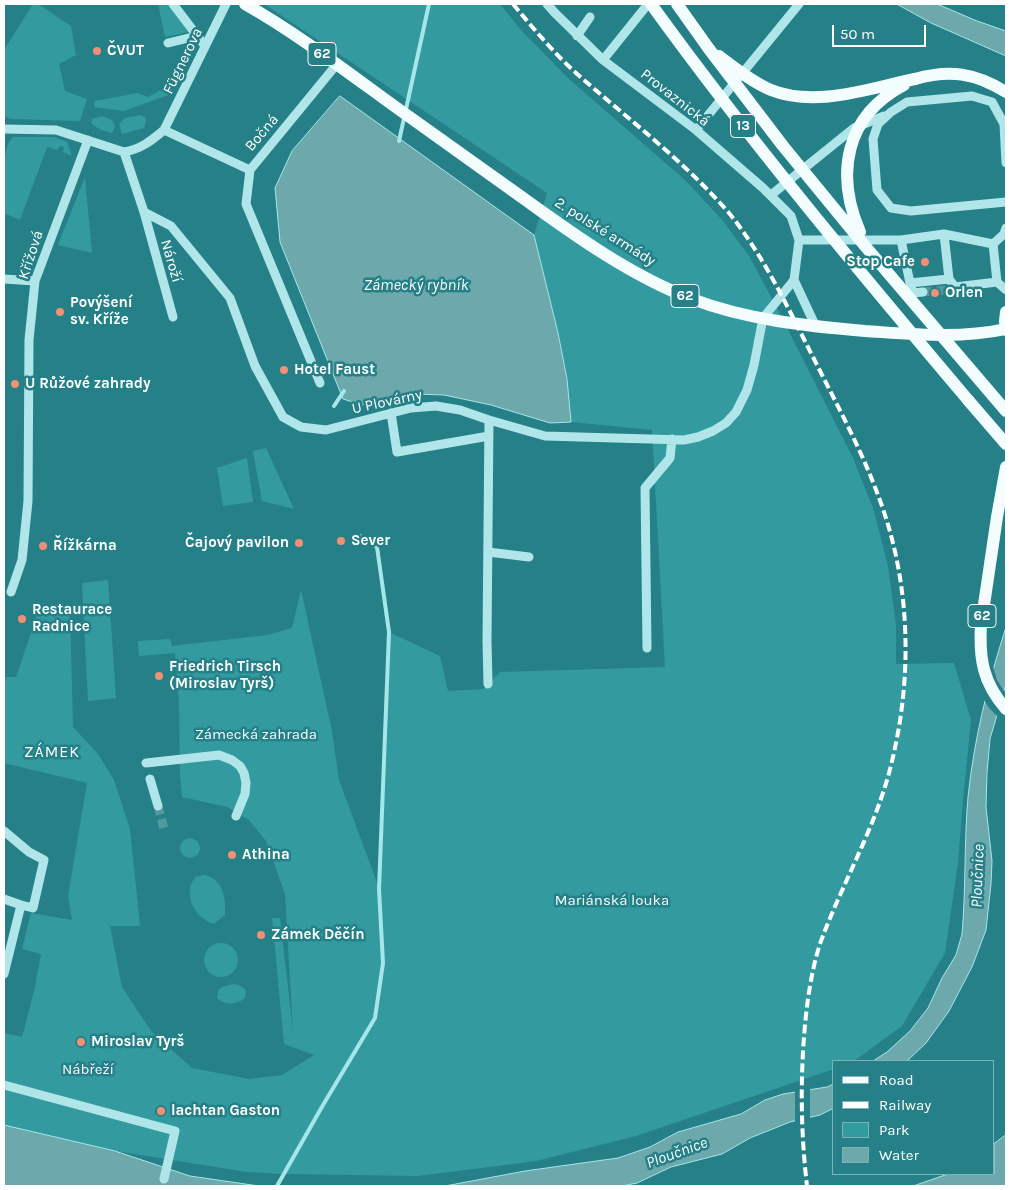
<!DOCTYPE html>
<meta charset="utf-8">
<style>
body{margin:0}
#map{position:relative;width:1010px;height:1190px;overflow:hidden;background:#258087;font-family:Karla,sans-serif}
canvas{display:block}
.frame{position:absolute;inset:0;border:5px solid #fff;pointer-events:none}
.legend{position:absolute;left:832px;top:1060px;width:162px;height:115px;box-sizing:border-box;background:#258087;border:1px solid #7cb3b7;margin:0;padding:6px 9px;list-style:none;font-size:15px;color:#fff}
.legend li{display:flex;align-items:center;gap:10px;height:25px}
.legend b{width:25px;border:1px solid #7cb3b7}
.scale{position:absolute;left:832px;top:25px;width:94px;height:22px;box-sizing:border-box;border:2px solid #fff;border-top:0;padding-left:6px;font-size:15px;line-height:18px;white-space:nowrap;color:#fff;-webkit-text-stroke:4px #258087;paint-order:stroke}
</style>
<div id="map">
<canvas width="1010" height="1190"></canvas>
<div class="frame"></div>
<ul class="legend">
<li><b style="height:6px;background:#f3fdfe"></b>Road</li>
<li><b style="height:6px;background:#fff"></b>Railway</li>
<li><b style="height:14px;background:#339ba0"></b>Park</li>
<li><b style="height:14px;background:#6ca8ac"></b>Water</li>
</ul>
<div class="scale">50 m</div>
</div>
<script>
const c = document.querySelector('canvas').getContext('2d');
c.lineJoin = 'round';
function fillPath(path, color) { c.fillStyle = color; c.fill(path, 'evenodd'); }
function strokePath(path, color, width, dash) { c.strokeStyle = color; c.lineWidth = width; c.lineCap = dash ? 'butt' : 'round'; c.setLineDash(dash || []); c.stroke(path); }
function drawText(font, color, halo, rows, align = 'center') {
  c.font = font + ' Karla,sans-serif'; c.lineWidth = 5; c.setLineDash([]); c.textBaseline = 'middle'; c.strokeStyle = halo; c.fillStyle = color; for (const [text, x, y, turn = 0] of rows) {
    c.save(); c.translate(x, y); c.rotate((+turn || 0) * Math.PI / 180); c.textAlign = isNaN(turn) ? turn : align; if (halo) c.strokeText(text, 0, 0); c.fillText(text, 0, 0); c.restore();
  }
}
fillPath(new Path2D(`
 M33,4H38L71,26L76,55L59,64L65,91L87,99L80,121L10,119L4,116V50Z
 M158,4H169L189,32L165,37Z
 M264,4H500L521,30L569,79L685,180L723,221L749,256L777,308L853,458L874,511L888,566L896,625V664L954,663L971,720L963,800L958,863L945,953L902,1026L854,1061H834V1069L636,1136L536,1161L418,1176L283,1174L247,1172L115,1151L4,1125V1033L22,1037L35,987L41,954L22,949L31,913L72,920L68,896L87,783L4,763V677H16L41,603L70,610L73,727L98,754L114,780L130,829L140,926H110L122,987L151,1031L192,1068L249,1079L282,1075L314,1055L284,1044L272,918H280L293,1031L285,894L266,841L249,820L227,807L182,797L180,776L179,703L175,653L139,656L138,641L170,639L172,646L267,635L292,628L301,590L332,731L339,780L379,888L389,632L440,656L448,691L483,689L500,672L665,667L652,430L571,422L567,379L558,333L534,235L547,193Z
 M193,45L171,94L124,111L94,107L95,101L137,93L148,97L170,85L184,46Z
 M140,115L145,117L146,121L144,128L122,134L119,124L125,118Z
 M102,116L112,120L115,127L112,133L99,129L92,124V119Z
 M13,137H54L67,142L72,156L63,152L64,147L60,146L57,150L47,147L20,220L4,213C4,195 0,147 13,137Z
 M85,177L92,253L58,245Z
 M266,448L294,509L262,501L253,451Z
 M247,458L253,502L223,506L217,468Z
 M108,580L116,698L88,701L82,583Z
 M180 848a10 10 0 1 1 20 0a10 10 0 1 1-20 0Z
 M204,875C223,878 226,898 225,915L214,924C200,920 188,905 190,889C190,885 193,881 195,877Z
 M204 960a17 17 0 1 1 34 0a17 17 0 1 1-34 0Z
 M234,984L239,985L246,990L245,998C236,1005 226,1006 217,998L218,990L222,987Z`), '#339ba0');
const water = new Path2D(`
 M897,4H937L977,21L1006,31V56L931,23Z
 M340,96L534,235L558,333L567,379L571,422L550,423L491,405L444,395L416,394L395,397L362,405L343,399L280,242L275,188L292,151Z
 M1006,627V684L990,739L987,773L986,807L992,861L991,884L986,930L972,967L949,1011L926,1043L907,1061H873L887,1052L910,1031L928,1008L942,978L956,955L962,934C966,889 964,843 968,797C974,739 988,683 1006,627Z
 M834,1084V1108L820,1115L790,1122L750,1138L722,1154L671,1167L637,1183L622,1186H445L525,1171L618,1158L650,1147L678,1132L741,1114L765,1100L783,1094L827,1087Z
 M4,1125L115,1151L190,1176L259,1186H4Z
 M1006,1135V1186H913L948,1174H994V1144Z`);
fillPath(water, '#6ca8ac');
strokePath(water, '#a5e7e9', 1);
fillPath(new Path2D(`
 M992,663L997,680L1006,694L999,718L989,708L983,698Z
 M810,1087V1120L795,1124V1090Z`), '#258087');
strokePath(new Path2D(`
 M399,141L429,4
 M334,406L344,391
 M277,1186L323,1105L375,1018L383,963L379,889L389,632L377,547L360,536`), '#a5e7e9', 4);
strokePath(new Path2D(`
 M923,292L946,290
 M158,806L164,829`), '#51999f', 9, [9, 4.5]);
strokePath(new Path2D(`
 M173,4L205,46
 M577,36L590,17
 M168,43L197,36
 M603,60L648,4
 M4,129L56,130L124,152C141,149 151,141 164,130L226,4
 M164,130L250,170
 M696,130L799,4
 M124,152L144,212L173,317
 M1006,163L1004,124L992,102L972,96L907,102L891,112L878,124L873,139L877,190L891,208L911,211L1006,202
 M250,170L246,204L320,383
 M250,170L337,64
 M771,195L854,128L884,116
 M144,212L171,226L230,298L255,366L283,417L301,427L326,430L411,408L436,406L460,410L489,420L545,436L684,440L698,437L713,431L726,423L736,412L747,390L754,365L763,318L794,280L799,240L791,216L763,188L696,130L603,60L554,12L547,4
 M944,234L949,279
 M799,240H901L944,234L993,244
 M901,240L910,283L949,279L955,287L997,282
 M993,244L997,282L1006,290
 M993,244L1004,234L1006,228
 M4,279L35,281
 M794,280L816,327
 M910,283L913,293L923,292
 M391,413L397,452L489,436
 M488,552L529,557
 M11,592L22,560L28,501L29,340L35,281L88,140
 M647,648L645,488L670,458L672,439
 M488,684L487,641L489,420
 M146,763L219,755L232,760L240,766L244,773L246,783L245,794L236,816
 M150,779L158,806
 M4,831L29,852L44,860L33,908L21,905
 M4,899L21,905L4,974
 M4,1085L175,1131L164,1179`), '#b0e6e9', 9);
strokePath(new Path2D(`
 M245,4C298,34 347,72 397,108C439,138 481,168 523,198C574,235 633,277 692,299C747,320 807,326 865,331C912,334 959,339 1006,329
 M677,4L709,49
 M915,79C950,69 975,73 1006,92
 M1006,312L1005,321L1006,330
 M968,400L1006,444
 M1006,467L997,517L981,625C979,659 983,683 1006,709`), '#f3fdfe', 12);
strokePath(new Path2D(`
 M513,4C533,28 553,52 576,73C628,119 683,160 729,213C764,256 788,308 813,357C838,407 865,456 883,509C912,594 912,687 889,773C873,832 842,884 821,941C814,961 810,984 807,1006C800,1066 800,1126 807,1186`), '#fff', 4, [9, 4]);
strokePath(new Path2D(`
 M651,4C750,141 859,271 968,400
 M709,49L783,146L865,246L1006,411
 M719,56C735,68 752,82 771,90C816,108 870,88 915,79
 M860,232C835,174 845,116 904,85`), '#f3fdfe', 12);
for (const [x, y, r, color] of [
 [97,51,5,"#f29075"],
 [925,262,5,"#f29075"],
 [935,293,5,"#f29075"],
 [60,312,5,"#f29075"],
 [284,370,5,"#f29075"],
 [15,384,5,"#f29075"],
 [341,541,5,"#f29075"],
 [299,543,5,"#f29075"],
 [43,546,5,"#f29075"],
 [22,619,5,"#f29075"],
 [159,676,5,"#f29075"],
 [232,855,5,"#f29075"],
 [261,935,5,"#f29075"],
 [81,1042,5,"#f29075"],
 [161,1111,5,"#f29075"]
]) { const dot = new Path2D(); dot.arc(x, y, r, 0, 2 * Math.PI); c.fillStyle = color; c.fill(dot); strokePath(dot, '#258087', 2); }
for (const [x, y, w] of [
 [322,54,28],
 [743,126,25],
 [685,296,28],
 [982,616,28]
]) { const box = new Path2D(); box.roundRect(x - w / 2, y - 11.5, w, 23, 4); c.fillStyle = '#258087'; c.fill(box); strokePath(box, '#fff', 1); }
drawText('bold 14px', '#fff', null, [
 ["62",322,54],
 ["13",743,126],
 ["62",685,296],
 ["62",982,616]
]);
drawText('bold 15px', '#fff', '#258087', [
 ["ČVUT",107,51],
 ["Stop Cafe",915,262,"right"],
 ["Orlen",945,293],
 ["Povýšení",70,303],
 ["sv. Kříže",70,320],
 ["Hotel Faust",294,370],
 ["U Růžové zahrady",25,384],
 ["Sever",351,541],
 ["Čajový pavilon",289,543,"right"],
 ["Řížkárna",53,546],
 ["Restaurace",32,610],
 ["Radnice",32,627],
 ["Friedrich Tirsch",169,667],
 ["(Miroslav Tyrš)",169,684],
 ["Athina",242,855],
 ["Zámek Děčín",271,935],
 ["Miroslav Tyrš",91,1042],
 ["lachtan Gaston",171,1111]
], 'left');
drawText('15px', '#fff', '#258087', [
 ["Fügnerova",183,61,-64],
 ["Provaznická",675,98,38],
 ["Bočná",262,133,-50],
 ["2. polské armády",605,232,32],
 ["Křížová",31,255,-72],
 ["Nároží",171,261,74],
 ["U Plovárny",387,402,-12]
]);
drawText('15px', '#f6fdfd', '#258087', [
 ["Zámecká zahrada",256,735],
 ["Mariánská louka",612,901],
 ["Nábřeží",88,1070]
]);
drawText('italic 16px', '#f8fdfe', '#258087', [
 ["Zámecký rybník",416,285],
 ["Ploučnice",978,876,-88],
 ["Ploučnice",677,1153,-20]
]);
c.letterSpacing = '1px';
drawText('16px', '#fff', '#258087', [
 ["ZÁMEK",52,752]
]);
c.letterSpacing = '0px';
</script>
